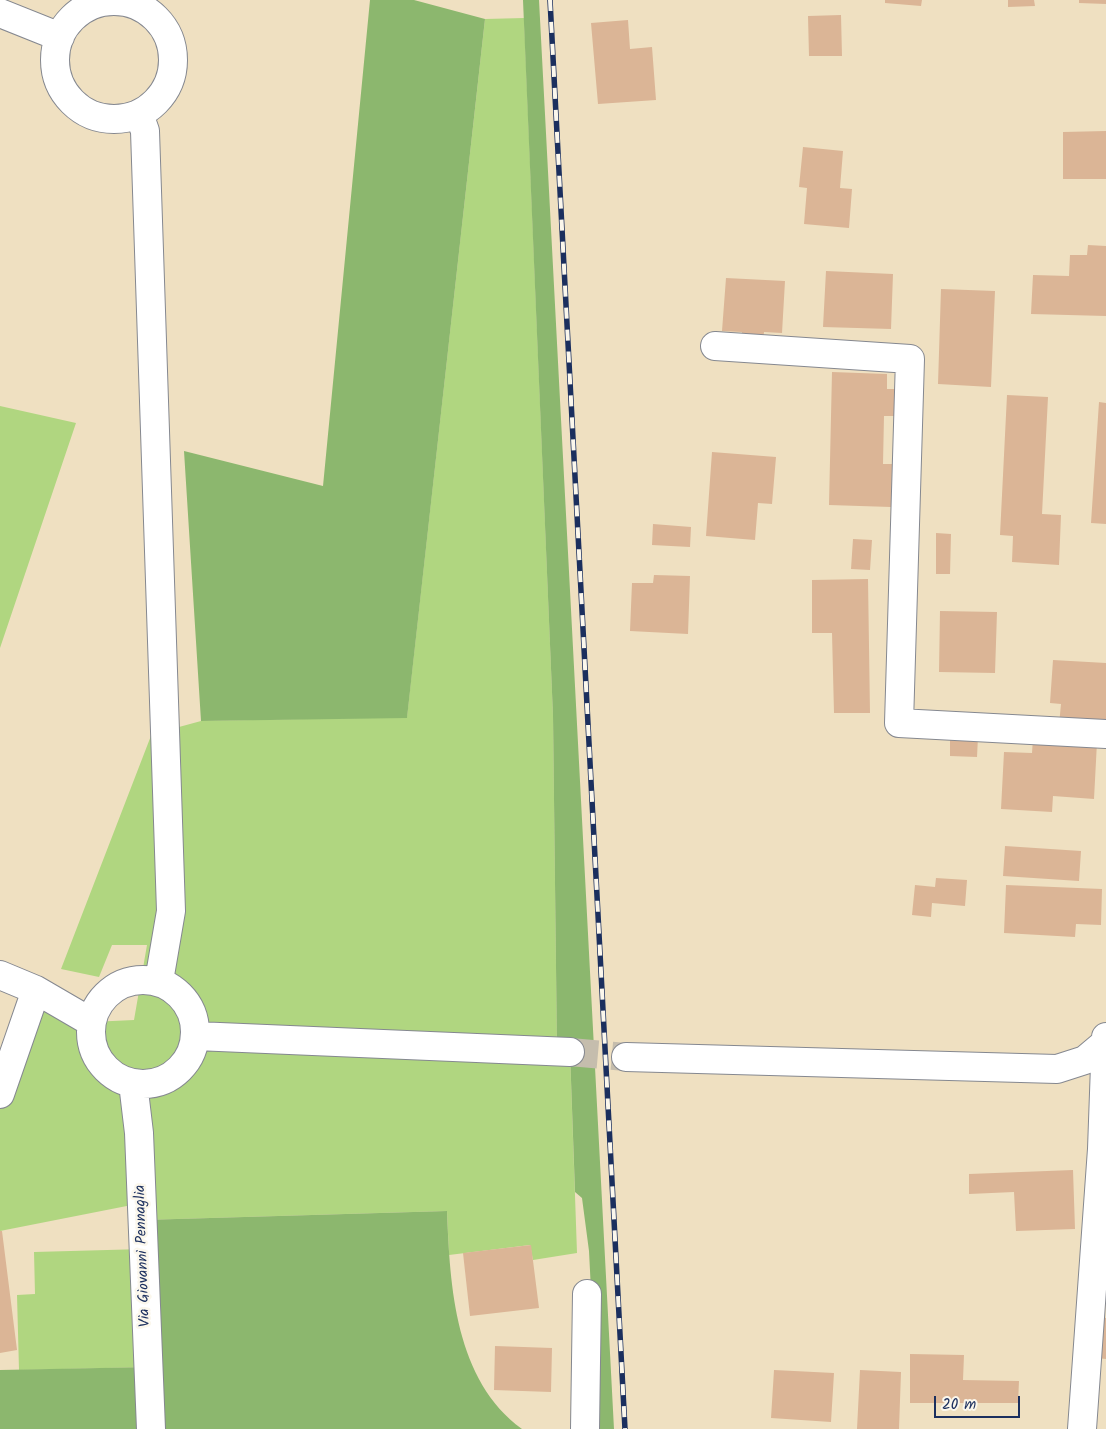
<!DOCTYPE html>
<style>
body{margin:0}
#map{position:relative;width:1106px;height:1429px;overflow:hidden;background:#efe0c1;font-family:Kalam,sans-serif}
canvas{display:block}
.scale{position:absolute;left:934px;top:1396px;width:86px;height:22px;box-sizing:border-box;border:2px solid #1b2f5e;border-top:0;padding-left:6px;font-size:15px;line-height:18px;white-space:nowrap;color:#1b2f5e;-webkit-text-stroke:4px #fbf7ec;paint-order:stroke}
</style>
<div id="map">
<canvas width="1106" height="1429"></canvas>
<div class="scale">20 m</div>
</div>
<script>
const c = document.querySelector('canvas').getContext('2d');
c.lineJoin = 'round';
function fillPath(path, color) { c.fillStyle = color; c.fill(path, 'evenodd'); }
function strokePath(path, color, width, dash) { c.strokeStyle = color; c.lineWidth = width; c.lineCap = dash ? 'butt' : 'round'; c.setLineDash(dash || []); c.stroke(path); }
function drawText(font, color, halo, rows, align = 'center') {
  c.font = font + ' Kalam,sans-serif'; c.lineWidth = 5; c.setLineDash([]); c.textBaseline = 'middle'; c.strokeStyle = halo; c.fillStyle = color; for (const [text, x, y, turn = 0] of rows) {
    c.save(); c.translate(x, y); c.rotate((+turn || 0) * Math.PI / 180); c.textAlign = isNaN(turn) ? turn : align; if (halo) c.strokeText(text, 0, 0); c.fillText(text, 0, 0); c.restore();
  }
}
fillPath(new Path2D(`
 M524,18L553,716L557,1050L570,1052L577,1253L533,1260L530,1245L449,1255L447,1211L143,1220L142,1203L0,1231V1090L34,996L91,1022L134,1020L147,945H112L99,977L61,969L154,728L179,727L201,721L407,717L485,19Z
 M0,406L76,423L0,648Z
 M144,1249L149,1367L19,1370L17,1295L35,1294L34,1252Z`), '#b0d680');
fillPath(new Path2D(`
 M370,0H414L485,19L407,718L201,721L184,451L323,486Z
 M523,0H539L614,1429H598L589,1251L582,1198L575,1192L570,1052L557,1051L553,716Z
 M447,1211C450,1287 455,1380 522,1429H0V1370L149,1367L143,1220Z`), '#8cb76e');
fillPath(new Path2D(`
 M885,0H922L921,6L885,3Z
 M1008,0H1034L1035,6L1008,7Z
 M1079,0H1106V4L1079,3Z
 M841,15L842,56H809L808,16Z
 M628,20L630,49L652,47L656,100L598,104L591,23Z
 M1106,131V179H1063V132Z
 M803,147L843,151L840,188L852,189L849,228L804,224L807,188L799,187Z
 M1088,245L1106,246V316L1031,314L1033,275L1069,276L1070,255H1087Z
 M826,271L893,274L891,329L823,327Z
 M726,278L785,281L782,333L764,332L763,342L741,341L742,332L722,331Z
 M941,289L995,291L991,387L938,384Z
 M832,372L887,374V389H899L898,416H884L883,464H892L891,507L829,505Z
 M1007,395L1048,397L1042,514L1061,515L1059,565L1012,562L1013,536L1000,535Z
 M1099,402L1106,403V524L1091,523Z
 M712,452L776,457L772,504L758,503L755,540L706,536Z
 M653,524L691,527L690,547L652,545Z
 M936,533L951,534L950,574H936Z
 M853,539L872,540L870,570L851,569Z
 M654,575L690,576L688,634L630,631L632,583H653Z
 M868,579L870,713H834L832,633H812V580Z
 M940,611L997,612L995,673L939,672Z
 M1053,660L1106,663V728L1059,725L1061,704L1050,703Z
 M950,736L978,737L977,757L950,756Z
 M1033,738L1097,742L1094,799L1053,796L1052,812L1001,809L1004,752L1032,753Z
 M1005,846L1081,851L1079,881L1003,876Z
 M936,878L967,880L965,906L932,903L931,917L912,915L915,885L935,887Z
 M1006,885L1102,889L1101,925L1076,924L1075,937L1004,933Z
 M1073,1170L1075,1229L1016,1231L1014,1192L969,1194V1174Z
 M0,1231H2L17,1350L0,1353Z
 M531,1245L539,1308L470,1316L463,1253Z
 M1101,1317L1106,1318V1359L1096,1358Z
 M495,1346L552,1348L551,1392L494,1390Z
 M910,1354L964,1355L963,1380L1019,1381L1018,1403H910Z
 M774,1370L834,1373L831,1422L771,1418Z
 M860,1370L901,1372L899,1429H857Z`), '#dbb596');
strokePath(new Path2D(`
 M570,1052L626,1057`), '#c5bdad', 28, [28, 14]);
const street = new Path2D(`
 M55 60a59 59 0 1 1 118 0a59 59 0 1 1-118 0Z
 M0,13L60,37
 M139,114L145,131L171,911L159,981
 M715,346L910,359L899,723L1106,734
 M0,975L36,990L91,1022
 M91 1032a52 52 0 1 1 104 0a52 52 0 1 1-104 0Z
 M196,1036L570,1052
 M626,1057L1057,1069L1085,1060L1104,1044
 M133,1083L139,1133L151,1429
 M0,1094L36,990
 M585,1429L587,1294
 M1082,1429L1102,1149L1106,1037`);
strokePath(street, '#858890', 30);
strokePath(new Path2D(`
 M45,60C47,84 58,115 83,123C93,126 104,127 114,128`), '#858890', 3, [1, 4]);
strokePath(street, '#fff', 28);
const rail = new Path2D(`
 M550,0L625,1429`);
strokePath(rail, '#1b2f5e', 5.5);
strokePath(rail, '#fbf7ec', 4, [11]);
drawText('15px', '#1b2f5e', '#fbf7ec', [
 ["Via Giovanni Pennaglia",144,1256,-92]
]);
</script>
